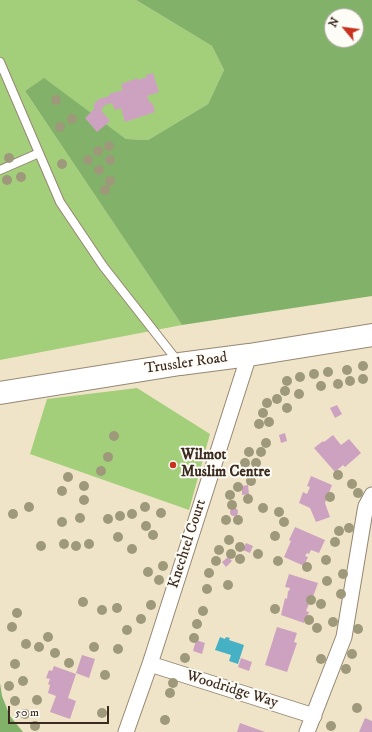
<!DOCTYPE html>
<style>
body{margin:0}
#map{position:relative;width:372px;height:732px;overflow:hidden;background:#f0e4c8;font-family:"IM FELL DW Pica",serif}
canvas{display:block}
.north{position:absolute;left:324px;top:8px;width:40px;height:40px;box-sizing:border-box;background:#fdfcf7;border:1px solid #afa8a0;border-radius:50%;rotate:299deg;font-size:11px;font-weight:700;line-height:16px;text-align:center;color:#3b2a1e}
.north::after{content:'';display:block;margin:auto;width:14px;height:18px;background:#c8321e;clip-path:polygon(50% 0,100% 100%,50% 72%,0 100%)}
.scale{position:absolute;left:8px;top:706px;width:101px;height:18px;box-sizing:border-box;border:2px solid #3b2a1e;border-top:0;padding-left:5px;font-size:12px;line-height:14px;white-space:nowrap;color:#3b2a1e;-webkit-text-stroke:3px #fdfcf7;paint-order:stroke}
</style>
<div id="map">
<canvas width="372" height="732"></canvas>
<div class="north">N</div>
<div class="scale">50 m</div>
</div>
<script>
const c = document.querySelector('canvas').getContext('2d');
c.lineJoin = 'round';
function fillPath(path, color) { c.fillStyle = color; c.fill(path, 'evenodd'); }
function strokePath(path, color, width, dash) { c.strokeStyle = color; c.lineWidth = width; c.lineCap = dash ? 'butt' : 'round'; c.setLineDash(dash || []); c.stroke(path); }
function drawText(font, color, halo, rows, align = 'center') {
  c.font = font + ' "IM FELL DW Pica",serif'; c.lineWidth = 4; c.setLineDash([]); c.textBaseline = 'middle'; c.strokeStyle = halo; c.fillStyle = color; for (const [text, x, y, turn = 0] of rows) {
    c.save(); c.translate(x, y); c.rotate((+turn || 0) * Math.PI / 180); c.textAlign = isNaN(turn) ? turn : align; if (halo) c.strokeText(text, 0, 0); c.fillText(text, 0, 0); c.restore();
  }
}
fillPath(new Path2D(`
 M0,0H136L212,46L224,70L208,104L148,140L126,139L44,79L25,91L182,325L0,360Z
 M137,388L210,434L189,510L30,454L47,399Z`), '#a3ce7a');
fillPath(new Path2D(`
 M136,0H372V296L182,325L25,91L44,78L126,139L148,140L208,104L224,70L212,46ZM332,16H356V40H332Z
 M0,683L2,696L10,716L23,732H0Z`), '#82b16a');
fillPath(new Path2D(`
 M220,637L225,639L226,637L230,638L229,640L244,645L238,664L229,661L231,655L215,650Z`), '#46b0c5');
fillPath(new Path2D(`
 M153,73L159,92L147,96L150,103L152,102L155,112L125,122L121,108L115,110L112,103L105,105L101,110L110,121L97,132L85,118L95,108L93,105L99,99L110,96L109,94L123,90L121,84L138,78V80L147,77L146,75Z
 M337,405L342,414L335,418L330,408Z
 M285,433L287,441L281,443L279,435Z
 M333,435L341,445L349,439L361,453L345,467L343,465L335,472L314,448L323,441L324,442Z
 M311,476L332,485L325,503L330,517L316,522L310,508L299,503L303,492L307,494L310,487L307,486Z
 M248,485L249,494L242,495V486Z
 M230 512a4 4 0 1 1 8 0a4 4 0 1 1-8 0Z
 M295,527L325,540L319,553L311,550L309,554L307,553L305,556L308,557L304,566L284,557L291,541L289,540Z
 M246,543L253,546L250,553L243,550Z
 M228,557L232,561L226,567L222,562Z
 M289,574L318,583L313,597L309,595L307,603L309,604L306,611L309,612L306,621H304V623L281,615L285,598L287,599L288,591H289L290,588L285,587Z
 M277,627L297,633L294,642L297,643L287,672L265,665Z
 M196,640L205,643L202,654L193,651Z
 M82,655L95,659L89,678L76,673Z
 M241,658L252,662L249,671L238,667Z
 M54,666L76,674L68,698L76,701L70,719L50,712L56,696L48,693L50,685L48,684L50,679L46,678L49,670L52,671Z
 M365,718L372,721V732H359Z
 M240,723L265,732H237Z`), '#cda2c0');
const service = new Path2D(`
 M0,62L39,153L0,170
 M39,153L60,202L103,266L179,363`);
const minor = new Path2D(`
 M150,664L314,716
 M126,732L150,664L249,355
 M307,732L344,637L365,511L366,506L372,495`);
const secondary = new Path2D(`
 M0,393L180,364L249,355L372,335`);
strokePath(service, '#968773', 10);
strokePath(minor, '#968773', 17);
strokePath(secondary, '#968773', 24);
strokePath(service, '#fff', 8);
strokePath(minor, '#fff', 15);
strokePath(secondary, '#fff', 22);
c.fillStyle = '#9e997a';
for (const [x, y] of [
 [56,100],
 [72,119],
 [60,127],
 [109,146],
 [98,151],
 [9,158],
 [88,160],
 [110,160],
 [62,164],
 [99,170],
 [21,177],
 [7,180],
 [110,181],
 [105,190],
 [363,366],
 [347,370],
 [328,372],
 [314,374],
 [300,377],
 [363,379],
 [287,381],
 [350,381],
 [338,384],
 [321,386],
 [285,391],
 [299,394],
 [277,399],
 [267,403],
 [287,408],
 [263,413],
 [269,422],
 [259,424],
 [114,436],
 [266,443],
 [249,452],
 [261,452],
 [108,457],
 [245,463],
 [256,463],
 [101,471],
 [338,475],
 [68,477],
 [251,481],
 [352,484],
 [84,486],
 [238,487],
 [62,491],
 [358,493],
 [230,495],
 [330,497],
 [248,499],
 [84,500],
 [232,505],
 [29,507],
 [145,507],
 [263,508],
 [279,512],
 [161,513],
 [13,514],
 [132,514],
 [120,516],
 [80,518],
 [108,519],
 [226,520],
 [238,520],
 [62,522],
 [284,522],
 [146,526],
 [349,528],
 [339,531],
 [153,535],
 [275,536],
 [118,537],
 [229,540],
 [335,542],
 [64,544],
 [89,544],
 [41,546],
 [76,546],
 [240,547],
 [132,549],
 [219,550],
 [231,554],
 [258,554],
 [240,559],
 [326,560],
 [216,561],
 [278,561],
 [163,566],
 [307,567],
 [148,572],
 [209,573],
 [343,574],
 [159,580],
 [327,581],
 [228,585],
 [207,589],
 [341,594],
 [311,600],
 [83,602],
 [321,604],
 [151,605],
 [117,608],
 [275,609],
 [102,610],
 [203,611],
 [17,613],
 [141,619],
 [309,620],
 [333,622],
 [197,624],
 [12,627],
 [317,628],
 [358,629],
 [127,630],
 [48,637],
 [194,638],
 [26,644],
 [39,647],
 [94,647],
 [118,649],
 [55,653],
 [352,654],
 [185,658],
 [321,659],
 [69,663],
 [15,664],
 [346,669],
 [105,675],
 [23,681],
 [173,683],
 [9,686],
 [170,693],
 [37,700],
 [15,701],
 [357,708],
 [102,713],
 [25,714],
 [165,720],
 [35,726],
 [331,726]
]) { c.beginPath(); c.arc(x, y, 5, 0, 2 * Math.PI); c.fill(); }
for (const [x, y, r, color] of [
 [173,465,4,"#c8321e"]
]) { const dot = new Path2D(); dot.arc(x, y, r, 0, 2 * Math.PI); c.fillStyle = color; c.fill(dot); strokePath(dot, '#fdfcf7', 1.5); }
drawText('15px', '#3b2a1e', '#fdfcf7', [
 ["Trussler Road",186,364,-8],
 ["Knechtel Court",188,544,-72],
 ["Woodridge Way",232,690,17]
]);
drawText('bold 15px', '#3b2a1e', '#fdfcf7', [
 ["Wilmot",181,456],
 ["Muslim Centre",181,473]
], 'left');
</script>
